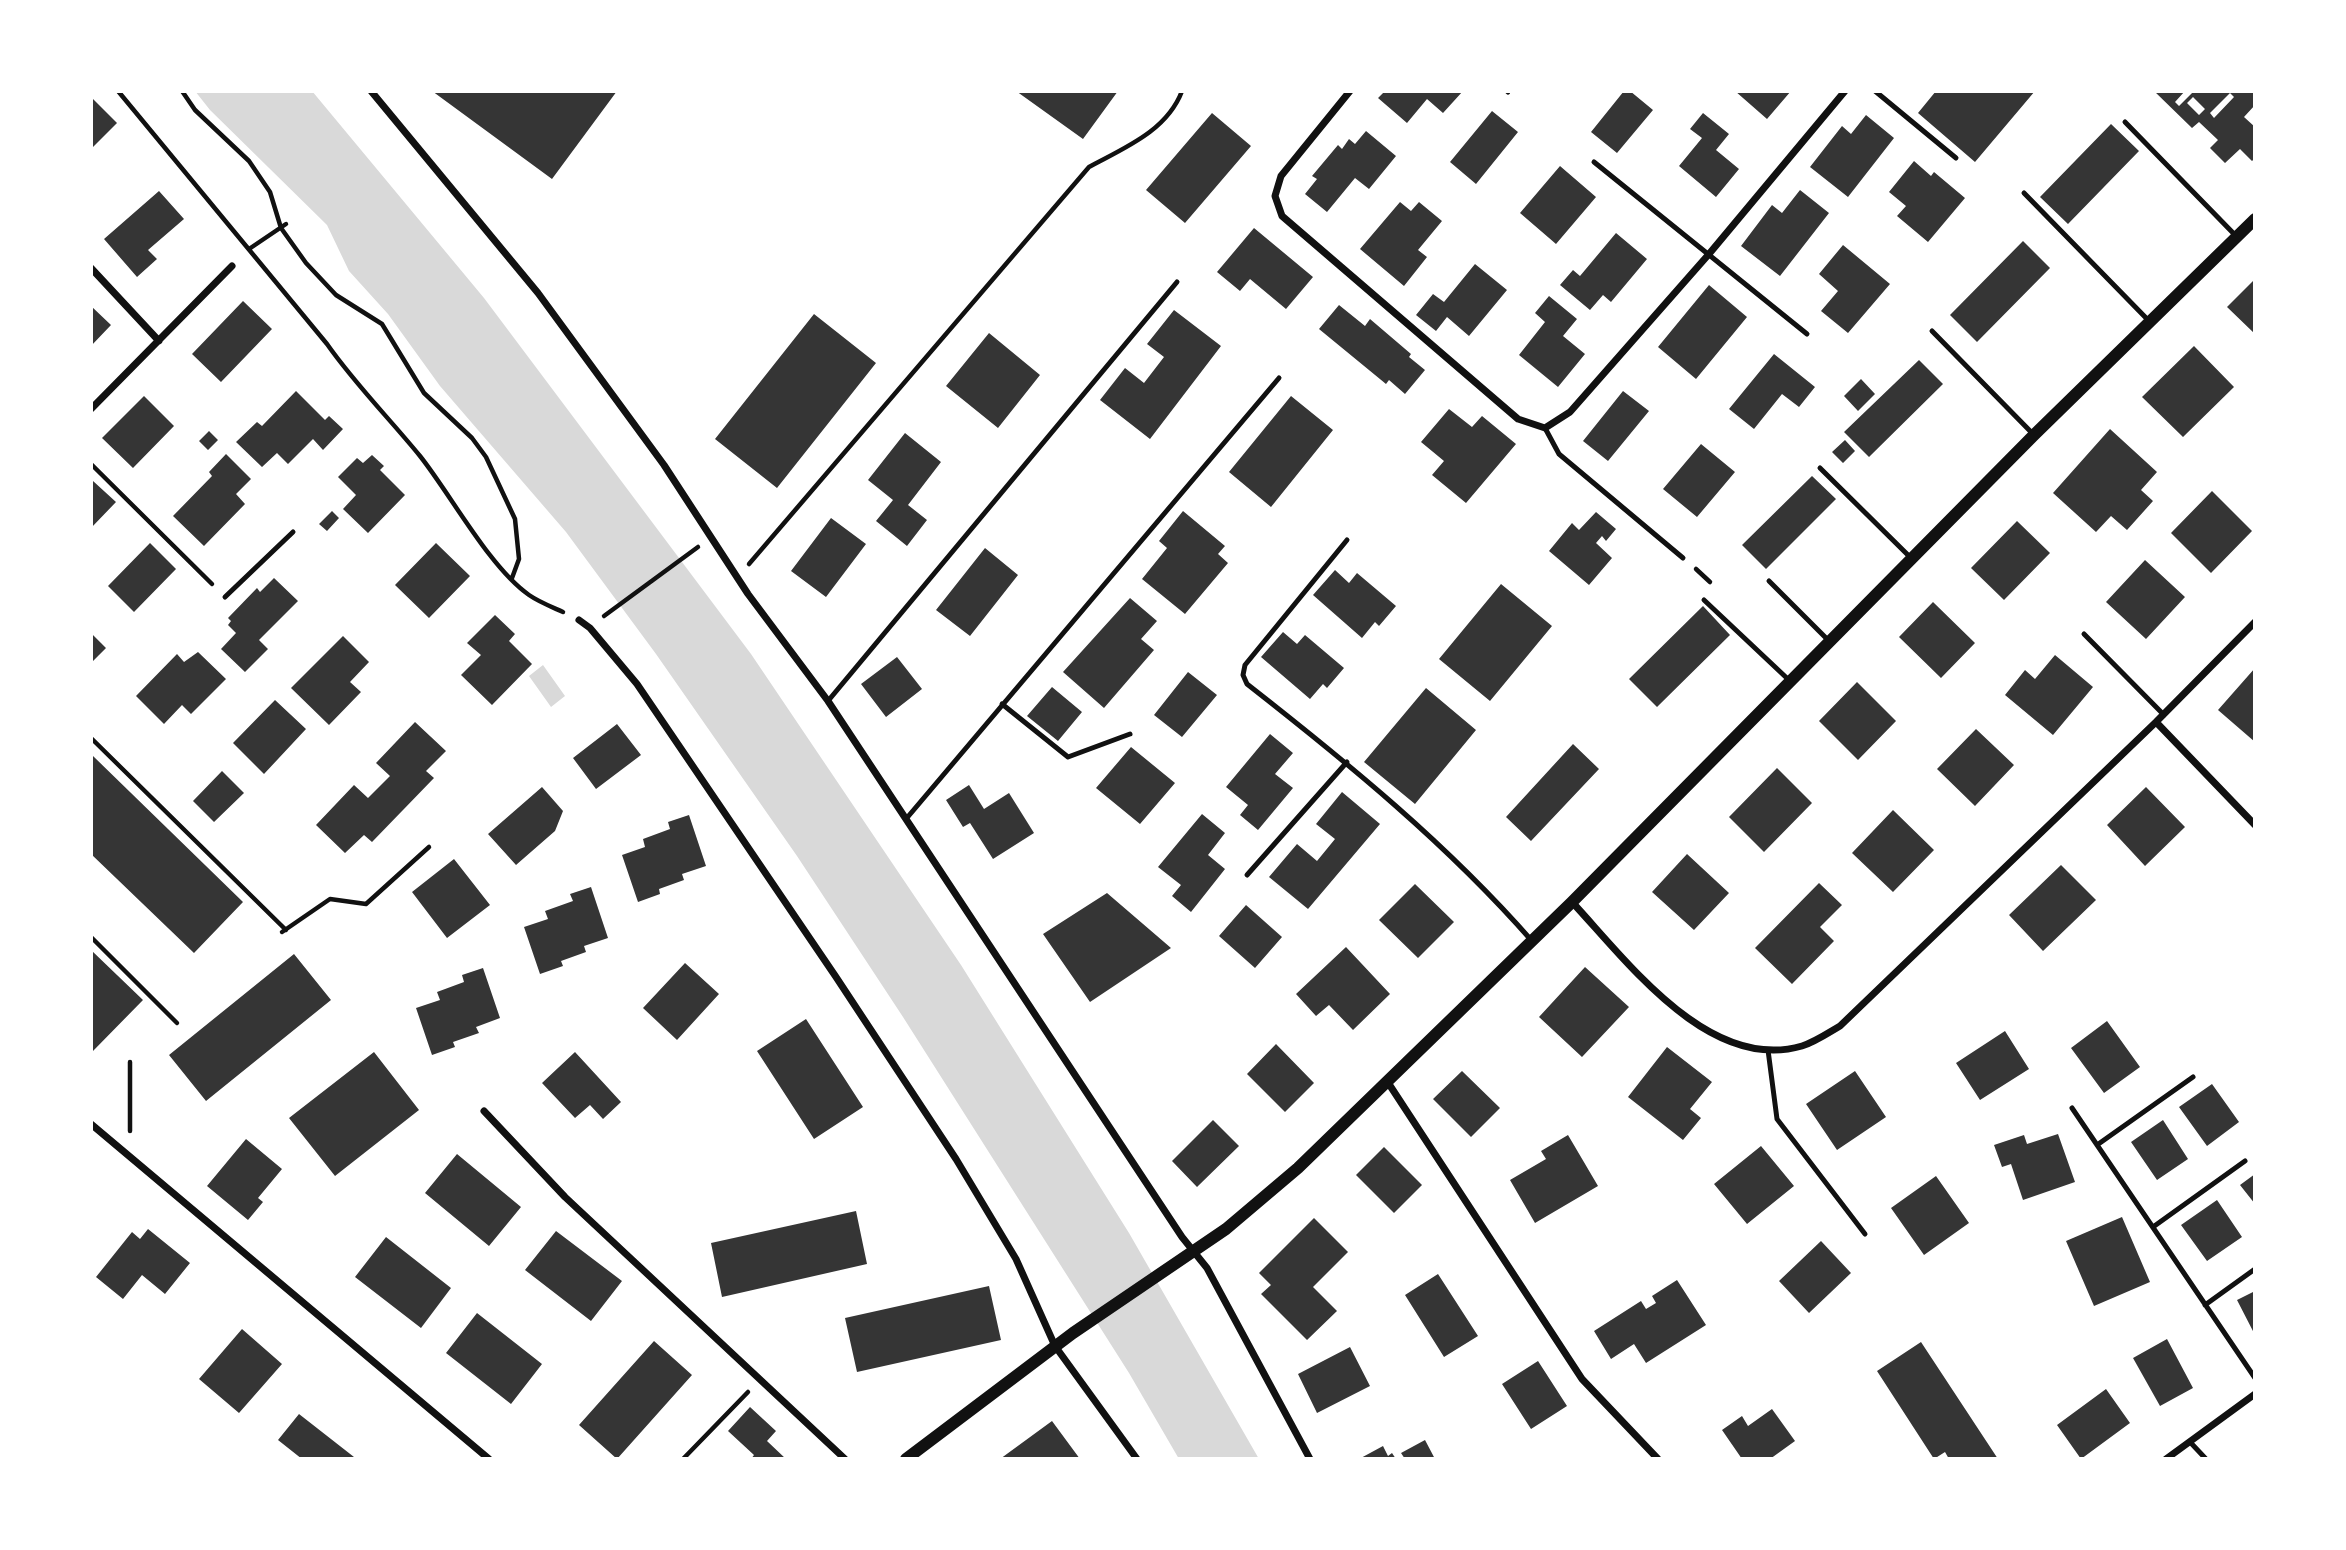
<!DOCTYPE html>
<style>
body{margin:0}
#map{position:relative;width:2346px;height:1550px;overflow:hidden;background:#fff;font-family:"DejaVu Sans",sans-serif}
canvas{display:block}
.frame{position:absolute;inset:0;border:93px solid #fff;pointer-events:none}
</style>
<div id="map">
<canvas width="2346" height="1550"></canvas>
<div class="frame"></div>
</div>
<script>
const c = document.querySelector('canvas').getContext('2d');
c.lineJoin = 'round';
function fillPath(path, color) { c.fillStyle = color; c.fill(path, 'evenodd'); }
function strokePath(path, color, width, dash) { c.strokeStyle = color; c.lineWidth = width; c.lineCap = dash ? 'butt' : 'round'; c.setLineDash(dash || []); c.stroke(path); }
fillPath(new Path2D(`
 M195,91H312L484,298L751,654L961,965L1129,1233L1259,1459H1179L1129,1373L903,1017L797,856L656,654L566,532L440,386L388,314L349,271L327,225L210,110Z
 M543,665L565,696L551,707L529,676Z`), '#d9d9d9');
fillPath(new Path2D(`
 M432,91H617L552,179Z
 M1016,91H1118L1083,139Z
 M1385,91H1463L1443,113L1427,99L1407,123L1378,98Z
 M1624,91H1630L1653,110L1617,153L1591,132Z
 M1735,91H1791L1767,119Z
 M1936,91H2035L1975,162L1918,113Z
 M2154,91H2185L2175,102L2179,106L2194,91H2255V105L2244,117L2255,127V158L2252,161L2240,149L2225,163L2210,148L2218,140L2199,122L2192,128ZM2230,93L2234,97L2214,118L2210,113ZM2193,97L2205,109L2199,115L2187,103Z
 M91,97L117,123L91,149Z
 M1492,111L1518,132L1476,184L1450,162Z
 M1212,113L1251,146L1185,223L1146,190Z
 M1703,113L1729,134L1716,150L1739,169L1716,197L1679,166L1702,138L1690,129Z
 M1866,115L1894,138L1848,197L1810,167L1842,126L1851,134Z
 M2111,124L2139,151L2068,224L2040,197Z
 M1366,131L1396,156L1369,189L1355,178L1327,212L1305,194L1317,179L1312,176L1338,145L1342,149L1349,139L1355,144Z
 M1914,161L1931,176L1934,172L1965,198L1928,242L1897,216L1906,206L1889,192Z
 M1560,166L1596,197L1556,244L1520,213Z
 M1800,190L1829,213L1780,276L1741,246L1772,205L1782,213Z
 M159,191L184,219L148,250L157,259L137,277L104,239Z
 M1400,202L1411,211L1419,202L1442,221L1418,250L1427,257L1404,286L1360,249Z
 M1254,228L1313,277L1286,309L1250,279L1240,291L1217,272Z
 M1616,233L1647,259L1611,302L1603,295L1590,310L1560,285L1573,270L1580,276Z
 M2023,241L2050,268L1977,342L1950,315Z
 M1843,245L1890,284L1848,333L1821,311L1838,291L1819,274Z
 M1475,264L1507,290L1469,336L1447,317L1436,331L1416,315L1433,294L1444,302Z
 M2255,279V334L2227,307Z
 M1709,285L1747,317L1696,379L1658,347Z
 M1549,296L1577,319L1563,336L1585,354L1558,387L1519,355L1545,322L1535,313Z
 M243,301L272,329L221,382L192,354Z
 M1339,305L1365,326L1370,319L1411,354L1409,357L1425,370L1405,394L1389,380L1386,384L1319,329Z
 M91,306L111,325L91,346Z
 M1174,310L1221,346L1150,439L1100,400L1125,368L1144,383L1164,357L1147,344Z
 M814,314L876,363L777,488L715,439Z
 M989,333L1040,375L998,428L946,386Z
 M2194,346L2234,387L2183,437L2142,397Z
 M1774,354L1815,387L1799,407L1782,394L1754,429L1729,409Z
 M1919,360L1943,384L1869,457L1844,432Z
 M1861,379L1875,394L1858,411L1844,396Z
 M296,391L325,420L329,416L343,429L323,450L313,439L288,464L277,453L262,467L236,442L257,422L262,426Z
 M1623,391L1649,411L1608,461L1583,441Z
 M144,396L174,426L133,468L102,438Z
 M1291,396L1333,430L1271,507L1229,472Z
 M1449,409L1472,427L1482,416L1516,444L1466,503L1432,475L1444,461L1421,442Z
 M2110,429L2157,472L2141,490L2153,501L2127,530L2111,516L2096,532L2053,493Z
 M209,431L218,440L208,450L199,441Z
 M905,433L941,462L908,505L927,520L907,546L876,521L893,500L868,480Z
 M1845,440L1855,451L1843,463L1832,452Z
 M1701,444L1735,472L1697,517L1663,489Z
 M226,454L251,479L236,494L245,504L204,546L173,516L212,476L209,472Z
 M372,455L384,466L380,470L405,495L368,533L343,509L356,495L338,477L357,458L363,463Z
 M1812,476L1836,499L1766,569L1742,545Z
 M93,481L116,502L91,528V483Z
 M2212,491L2252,531L2211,573L2171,533Z
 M332,511L339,518L327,531L319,524Z
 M1183,511L1225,546L1218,554L1228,563L1185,614L1142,579L1167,548L1159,541Z
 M1596,512L1616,529L1606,541L1602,536L1596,543L1612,558L1589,585L1549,551L1572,523L1579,530Z
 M831,518L866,544L826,597L791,571Z
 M2017,521L2050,553L2004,600L1971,568Z
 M150,543L176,569L134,612L108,586Z
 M436,543L470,576L429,618L395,585Z
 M985,548L1018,575L970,636L936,610Z
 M2145,560L2185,597L2146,639L2106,602Z
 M1335,570L1349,583L1357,573L1396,606L1379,626L1375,622L1362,638L1313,595Z
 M274,578L298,601L259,640L268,649L245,672L221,649L236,633L228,625L231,621L228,618L257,588L260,592Z
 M1501,584L1552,626L1490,701L1439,659Z
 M1130,598L1157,621L1141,639L1154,650L1104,708L1063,672Z
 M1933,602L1975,643L1941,678L1899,637Z
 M1703,606L1730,635L1657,707L1629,679Z
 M495,615L515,634L509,641L532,664L492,705L461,675L481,655L467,643Z
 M1283,632L1297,644L1305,635L1344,668L1327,688L1323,684L1310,699L1261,657Z
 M91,633L106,648L91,663Z
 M343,636L369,662L350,682L361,692L329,725L291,688Z
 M198,652L226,679L191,714L182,705L164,724L136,696L177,654L184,662Z
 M2055,655L2093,687L2053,735L2005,695L2025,670L2035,679Z
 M897,657L922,689L886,717L861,684Z
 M2255,668V742L2218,710Z
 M1188,672L1217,695L1182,737L1154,715Z
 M1857,682L1896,721L1858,760L1819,721Z
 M1052,687L1082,712L1058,741L1027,716Z
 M1426,688L1476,730L1415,804L1364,762Z
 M275,700L306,729L264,774L233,743Z
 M415,722L446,751L426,771L434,778L372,842L364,835L345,853L316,825L354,785L368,798L390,776L376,763Z
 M617,724L641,755L596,789L573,758Z
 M1976,729L2014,765L1975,806L1937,769Z
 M1270,734L1293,753L1275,774L1293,788L1258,830L1240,815L1248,805L1226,787Z
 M1573,744L1599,769L1531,841L1506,817Z
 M1131,747L1175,783L1140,824L1096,788Z
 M93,756L243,902L194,953L91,854Z
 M1777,768L1812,803L1764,852L1729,817Z
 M222,771L244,793L214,822L193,801Z
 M969,785L984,809L1009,793L1034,833L993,859L970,823L963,827L946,800Z
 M542,787L563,811L555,831L516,865L488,834Z
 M2146,787L2185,827L2145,866L2107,825Z
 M1342,792L1380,824L1308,909L1269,877L1297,844L1317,861L1335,839L1316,824Z
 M1893,810L1934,850L1893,892L1852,853Z
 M1202,814L1225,833L1208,855L1225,869L1191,912L1172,896L1181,885L1158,867Z
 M689,815L706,866L682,874L684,880L659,889L660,894L638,902L622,855L645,847L643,839L670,829L668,822Z
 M1687,854L1729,893L1694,930L1652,892Z
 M454,859L490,905L447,938L412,892Z
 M2061,865L2096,900L2043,951L2009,915Z
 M1819,883L1842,905L1820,927L1834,941L1792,984L1755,948Z
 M1415,884L1454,922L1418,958L1379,920Z
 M591,887L608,938L584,946L586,952L561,961L563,966L540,974L524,927L548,919L545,911L573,901L570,894Z
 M1107,893L1171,948L1090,1002L1043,934Z
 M1246,905L1282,937L1255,968L1219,936Z
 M1346,947L1390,994L1353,1030L1329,1005L1316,1016L1296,994Z
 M91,950L143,1000L93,1051L91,1050Z
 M294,954L331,1000L206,1101L169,1055Z
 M685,963L719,994L677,1040L643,1008Z
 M1585,967L1629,1007L1582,1057L1539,1017Z
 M483,968L500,1018L476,1027L479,1033L453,1042L455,1047L432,1055L416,1008L440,1000L437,992L464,982L462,975Z
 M806,1019L863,1107L814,1139L757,1051Z
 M2107,1021L2140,1067L2104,1093L2071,1048Z
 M2005,1031L2029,1069L1980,1100L1956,1063Z
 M1276,1044L1314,1083L1285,1112L1247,1074Z
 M1667,1047L1712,1082L1690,1109L1701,1118L1683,1140L1628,1097Z
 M374,1052L419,1110L335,1176L289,1118Z
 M575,1052L621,1102L603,1119L590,1105L575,1118L542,1083Z
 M1462,1071L1500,1108L1471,1137L1433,1099Z
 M1855,1071L1886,1117L1837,1150L1806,1104Z
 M2212,1084L2239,1122L2207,1146L2179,1107Z
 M1213,1120L1239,1146L1197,1187L1172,1161Z
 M2163,1120L2188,1159L2157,1180L2131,1142Z
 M2058,1134L2075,1182L2023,1200L2011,1164L2002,1167L1994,1145L2024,1135L2027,1144Z
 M1568,1135L1598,1186L1535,1223L1510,1180L1546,1159L1541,1151Z
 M246,1139L282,1169L258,1198L263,1202L248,1220L207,1186Z
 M1761,1146L1794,1186L1747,1224L1714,1184Z
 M1384,1147L1422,1185L1394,1213L1356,1175Z
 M457,1154L521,1207L489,1246L425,1193Z
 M2255,1174V1204L2240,1185Z
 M1936,1176L1969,1223L1924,1255L1891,1208Z
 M2217,1200L2242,1237L2207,1261L2181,1225Z
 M856,1211L867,1264L722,1297L711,1243Z
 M2122,1217L2150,1282L2094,1306L2066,1241Z
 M1314,1218L1348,1252L1313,1287L1337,1311L1307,1340L1261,1294L1271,1285L1259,1273Z
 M148,1229L190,1263L165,1294L142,1275L123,1299L96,1277L132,1232L140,1239Z
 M556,1231L622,1281L591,1321L525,1270Z
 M386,1237L451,1288L421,1328L355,1277Z
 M1821,1241L1851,1273L1809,1313L1779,1281Z
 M1438,1274L1478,1336L1444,1357L1405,1295Z
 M1677,1280L1706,1325L1646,1363L1634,1344L1611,1359L1594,1331L1641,1301L1646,1309L1656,1303L1652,1296Z
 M989,1286L1001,1340L857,1372L845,1318Z
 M2255,1291V1335L2237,1300Z
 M477,1313L542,1364L511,1404L446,1353Z
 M242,1329L282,1364L239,1413L199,1379Z
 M2167,1339L2193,1388L2160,1406L2133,1358Z
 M654,1341L692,1375L617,1459L579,1425Z
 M1921,1342L1998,1459H1949L1945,1452L1934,1459L1877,1371Z
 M1350,1347L1370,1386L1317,1413L1298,1374Z
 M1538,1361L1567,1406L1531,1429L1502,1384Z
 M2106,1389L2130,1423L2081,1459L2057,1425Z
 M750,1407L776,1431L767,1441L786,1459H751L754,1455L728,1431Z
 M1772,1409L1795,1441L1770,1459H1742L1722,1430L1742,1416L1748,1426Z
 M299,1414L354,1457L353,1459H302L278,1440Z
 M1052,1421L1080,1459H1000Z
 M1425,1440L1435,1459H1405L1401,1453Z
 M1383,1446L1388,1456L1392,1453L1396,1459H1359Z`), '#353535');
strokePath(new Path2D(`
 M118,91L327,344C355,384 389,418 420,456C451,495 490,568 529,595C539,602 552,607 563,612
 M182,91L195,110L249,161L270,192L281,228L306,263L336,295L382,324L424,393L472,438L486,457L515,519L519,559L512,578
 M249,249L286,224
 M91,464L212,584
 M749,564L1089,167C1124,148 1167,131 1182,91
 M1696,569L1710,582
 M604,616L698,547
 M91,738L286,930
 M282,932L330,899L366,904L429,847
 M91,937L177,1023
 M130,1131V1062
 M683,1459L748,1392`), '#111', 4.5);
strokePath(new Path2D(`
 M1507,91L1508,92
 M1875,91L1956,158
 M2125,122L2237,237
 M1594,162L1807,334
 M2024,193L2149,321
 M1932,331L2034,435
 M1545,428L1559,454L1683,558
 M1820,468L1912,559
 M1347,540L1245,665L1243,675L1247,684C1348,763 1447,844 1532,941
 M1769,581L1830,642
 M225,597L293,532
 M1704,600L1791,682
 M2084,634L2164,715
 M828,701L1177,282
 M1002,704L1068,757L1130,734
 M906,819L1279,378
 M1247,875L1347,762
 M1768,1050L1777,1119L1865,1234
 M2072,1108L2255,1378
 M2097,1145L2193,1077
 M2153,1227L2245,1161
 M2205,1305L2255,1269
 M2190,1442L2206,1459`), '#111', 5);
strokePath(new Path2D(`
 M371,91L538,293L664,465L748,594L828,701L1182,1237L1207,1268L1310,1459
 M1350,91L1281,176L1275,196L1282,216L1518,419L1545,428L1570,412L1709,254L1845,91
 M91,268L159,341
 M91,409L232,266
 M579,620L590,628L637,684L836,977L956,1159L1016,1259L1055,1346L1137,1459
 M2156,722L2255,825
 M1572,902C1627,961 1709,1073 1802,1046C1815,1042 1828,1033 1840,1026L2156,722L2255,622
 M1387,1081L1582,1379L1658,1459
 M484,1111L565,1197L845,1459
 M91,1124L489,1459
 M2166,1459L2255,1394`), '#111', 7);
strokePath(new Path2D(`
 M906,1459L1073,1333L1226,1229L1298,1168L1572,902L2034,435L2255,219`), '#111', 12);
</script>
